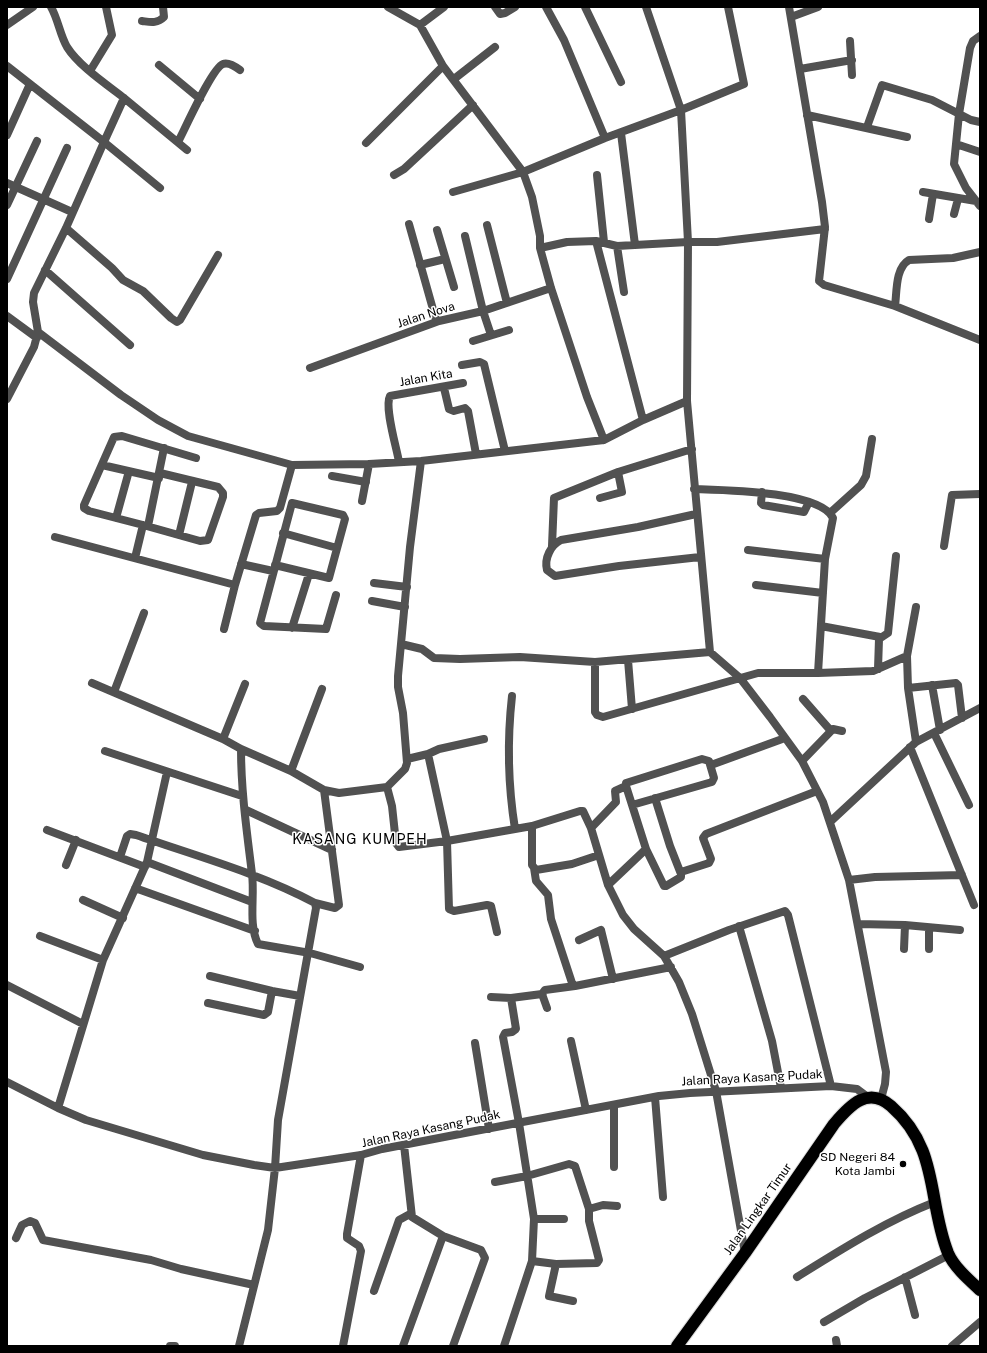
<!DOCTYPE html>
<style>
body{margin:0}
#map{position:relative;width:987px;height:1353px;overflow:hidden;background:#fff;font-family:"Public Sans",sans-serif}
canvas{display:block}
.frame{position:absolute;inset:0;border:8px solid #000;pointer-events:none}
</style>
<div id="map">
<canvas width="987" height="1353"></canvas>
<div class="frame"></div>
</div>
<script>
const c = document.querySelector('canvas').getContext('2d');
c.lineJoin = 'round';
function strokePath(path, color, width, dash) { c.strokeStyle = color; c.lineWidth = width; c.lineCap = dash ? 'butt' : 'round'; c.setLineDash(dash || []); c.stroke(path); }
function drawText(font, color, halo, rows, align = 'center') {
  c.font = font + ' "Public Sans",sans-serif'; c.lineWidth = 3; c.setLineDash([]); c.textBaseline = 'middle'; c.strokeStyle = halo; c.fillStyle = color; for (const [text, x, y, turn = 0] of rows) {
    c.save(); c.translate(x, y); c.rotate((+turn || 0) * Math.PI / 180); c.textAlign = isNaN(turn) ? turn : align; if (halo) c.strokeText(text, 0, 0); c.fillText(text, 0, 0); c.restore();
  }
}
const highway = new Path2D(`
 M677,1346L745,1253L834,1124C850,1105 868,1086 891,1106C940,1149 927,1200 948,1253C954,1267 969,1280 980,1290`);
strokePath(highway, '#dbdbdb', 14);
strokePath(new Path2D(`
 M51,7C58,19 60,35 67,47C79,66 106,84 124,98L104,142L160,188
 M388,7L420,25L443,66L523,172L532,197L540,236V248L551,288L587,397L604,440
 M495,7L500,14L505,13L515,7
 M546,7L564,40L605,138
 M585,7L621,82
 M728,7L744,84L681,110L688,242L687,401L710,652L740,678L770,717L802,761L823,802L849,880L886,1072L885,1084L881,1099
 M789,7L822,202L825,227L819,281L824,285L895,306L980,340
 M791,17L818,7
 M142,21C150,22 157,24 164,17L163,7
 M7,25L33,7
 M420,25L444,7
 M980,36L973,41L970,48L959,114L954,164L966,188L980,206
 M850,41L852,75
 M159,65L200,99
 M7,66L104,142L66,228L34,293L33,302L38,332L121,395L158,420L188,436L292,465L369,464L421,461L604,440L643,420L687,401
 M800,69L852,60
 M90,71L112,35L106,7
 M454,79L495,47
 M124,98L187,150
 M807,115L907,137
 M867,127L882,85L932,100L971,120L980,122
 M621,133L635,245
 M7,135L30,84
 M178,142C185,129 212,68 223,64C228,62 236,67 240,70
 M366,143L443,66
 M956,144L980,152
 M394,175L404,169L473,105
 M597,175L604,242
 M7,183L72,212
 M453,192L523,172L605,138L681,110L646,7
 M923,192L976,201
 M7,205L37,141
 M954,214L958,199
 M929,219L933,194
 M409,224L436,320L439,321
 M487,225L507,303
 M66,228L112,268L123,280L143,291L171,318L177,322L180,320L218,255
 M437,230L454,287
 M465,236L483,311L491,335
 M596,241L643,420
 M617,246L624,292
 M540,248L567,242L596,241L617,246L688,242H717L825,229
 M420,265L445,259
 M45,270L130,345
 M7,279L67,148
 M895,306C897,292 895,268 909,260L953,258L980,252
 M7,316L37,338
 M473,341L509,330
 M462,365L480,362L484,364L505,451
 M310,368L439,321L483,311L551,288
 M444,388L449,409L454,411L465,408L468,411L476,454
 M7,399L34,347L38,332
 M399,462C397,449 384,407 390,396L463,383
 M102,465L159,478
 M332,476L366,482
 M762,492L761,503L763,505L804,512L809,502
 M600,498L622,492L618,472L692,449
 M362,501L369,464
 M830,513L861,485L866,476L872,439
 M696,514L638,527L561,540C551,545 544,558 547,570L555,576L619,566L700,557
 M116,518L129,471
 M143,525L89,511L84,508V505L114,437L122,436L196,458
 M148,526L164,448
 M283,533L337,548
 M179,535L192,482
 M55,537L235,585L256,515L259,513L277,511L280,508L292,465
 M552,546L554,498L618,472
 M944,546L952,495L980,494
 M748,550L825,559
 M135,558L143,525L200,541L208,540L223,497V493L218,487L160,473
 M241,564L273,571
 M275,565L329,578L345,519L343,515L292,503L260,623L264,626L326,629L336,595
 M374,583L407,587
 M756,585L823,593
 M372,601L405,607
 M821,626L880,637
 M292,628L309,574
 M224,629L235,585
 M401,644L422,649L434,658L460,659L520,657L595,662L710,652
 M907,656L916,607
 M628,660L632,709
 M595,662V712L597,715L603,717L758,673H818L825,559L833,518C820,491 722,490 694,489
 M878,669L879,639L888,633L896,556
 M818,673L873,671L907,656L908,688
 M92,683L223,739L241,749L291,771L324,790L339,793L387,787L405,769L407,763L403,713L398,687V676L410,547L421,461
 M932,685L940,730
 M114,692L144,613
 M803,699L831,731
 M934,733L969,805
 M223,739L245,684
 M916,742L908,688L956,683L958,685L962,718
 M910,747L974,905
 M241,749C241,791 247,833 252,874C255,896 248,924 258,944L310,953L360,967
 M105,751L242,796
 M428,754L439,749L484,739
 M407,759L428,754L447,841L449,909L454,911L487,905L491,906L497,932
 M802,761L833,729L842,731
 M711,765L785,738
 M291,771L322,689
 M626,786L646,849L664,886H666L681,877V874L670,846L655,798
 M387,787L392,806L396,843L399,847L447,841L515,829C508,785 507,741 512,696
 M246,810L332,850
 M830,822L916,742L980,708
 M532,826V865L536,870L572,864L599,855
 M591,828L616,802L615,791L626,786V783L702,759L709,761L714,778L712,782L632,805
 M515,829L532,826L580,811H583L591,828L608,885L623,915L634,929L664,956L679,982L692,1014L716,1091L745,1253
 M47,830L145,867
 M120,857L127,836L130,834L136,835C196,856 259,873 315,903L316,908L278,1120L275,1168L268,1230L239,1346
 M147,862L252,902
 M66,865L76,840
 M534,868L536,881L548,895L551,919L573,986
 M681,872L709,863L711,859L703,838L706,834L817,791
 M849,880L875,877L962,875
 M608,885L646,849
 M135,888L255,931
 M83,900L123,918
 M315,903L335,908L339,905L324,790
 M858,924L905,925L960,930
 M739,926L772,1041L781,1088
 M40,936L103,960
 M579,940L601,930L613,979
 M904,949L905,925
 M929,949V928
 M664,956L729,930L785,911L788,915L831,1086
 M210,976L272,991L300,996
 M7,985L83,1024
 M491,997L511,998L542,994
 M208,1003L264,1015L268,1012L272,991
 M547,1008L542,994L545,990L575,986L671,967
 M571,1041L586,1110
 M475,1043L489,1129
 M7,1082L58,1108L86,1120L203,1155L254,1165L275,1168L361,1155L382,1149L470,1132L659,1096L690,1093L831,1086L857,1089L869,1098
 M655,1097L663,1197
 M58,1108L103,960L147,862L167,772
 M404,1145L412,1217L443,1236L481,1250L485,1258L453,1346
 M614,1167V1105
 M495,1182L527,1176L569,1164L575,1166L589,1209V1221L599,1260L597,1263L556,1264L532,1261
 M589,1209L603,1205L617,1206
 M534,1219H564
 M16,1238L22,1225L30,1221L35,1223L43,1240L151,1260L181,1269L254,1285
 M556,1264L549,1296L573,1301
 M797,1277C842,1249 886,1221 935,1202
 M905,1277L915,1315
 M374,1291L399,1220L410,1214
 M824,1322L865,1298L949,1255
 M836,1340L837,1346
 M170,1346H175
 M343,1346L361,1251L359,1246L347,1238V1234L361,1155
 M403,1346L443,1236
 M504,1346L532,1261L534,1219L519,1123L503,1037L505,1033L512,1032L516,1029L511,998
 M952,1346L980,1322`), '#515151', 8);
strokePath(highway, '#000', 12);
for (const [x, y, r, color] of [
 [903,1164,4,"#000"]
]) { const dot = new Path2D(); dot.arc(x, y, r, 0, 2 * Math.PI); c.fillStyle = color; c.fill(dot); strokePath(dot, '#fff', 1.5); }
drawText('12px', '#000', '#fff', [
 ["Jalan Nova",426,315,-18],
 ["Jalan Kita",426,378,-10],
 ["Jalan Raya Kasang Pudak",752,1078,-3],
 ["Jalan Raya Kasang Pudak",431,1129,-12],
 ["Jalan Lingkar Timur",758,1209,-55]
]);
drawText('12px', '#000', '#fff', [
 ["SD Negeri 84",895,1157],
 ["Kota Jambi",895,1171]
], 'right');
c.letterSpacing = '1px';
drawText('14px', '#000', '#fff', [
 ["KASANG KUMPEH",360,840]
]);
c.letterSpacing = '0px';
</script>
